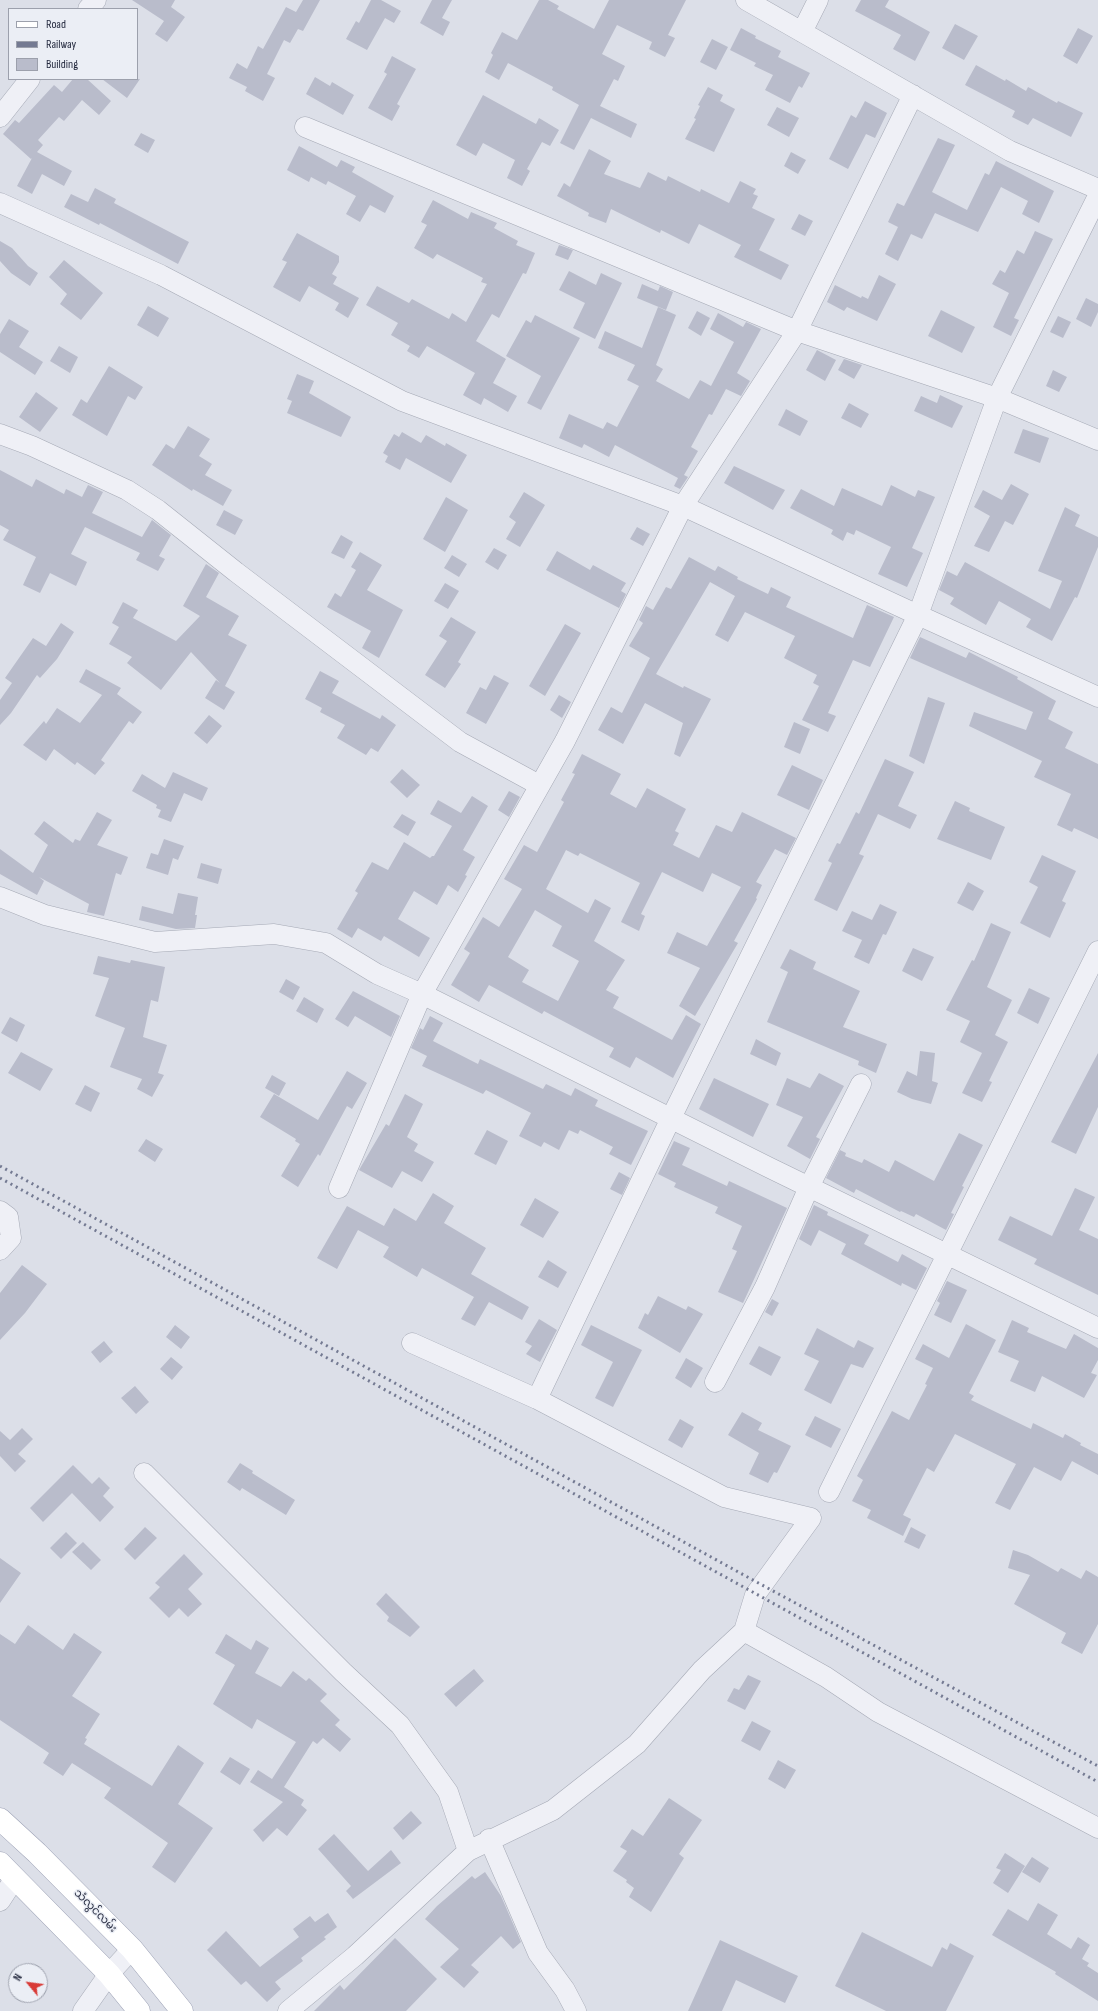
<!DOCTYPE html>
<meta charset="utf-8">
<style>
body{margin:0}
#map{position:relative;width:1098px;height:2011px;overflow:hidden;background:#dcdfe8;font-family:"Sofia Sans Condensed",sans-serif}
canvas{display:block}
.legend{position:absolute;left:8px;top:8px;width:130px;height:72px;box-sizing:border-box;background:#ebeef5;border:1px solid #9ca0ac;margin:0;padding:5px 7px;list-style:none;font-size:12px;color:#252a3f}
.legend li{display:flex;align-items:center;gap:8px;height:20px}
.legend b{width:20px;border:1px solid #9ca0ac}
.north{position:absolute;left:8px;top:1963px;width:40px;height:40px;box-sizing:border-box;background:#ebeef5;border:1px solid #9ca0ac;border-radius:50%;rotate:299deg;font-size:11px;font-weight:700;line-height:16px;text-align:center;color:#252a3f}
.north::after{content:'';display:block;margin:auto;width:14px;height:18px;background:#d83a36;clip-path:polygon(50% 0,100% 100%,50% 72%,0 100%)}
</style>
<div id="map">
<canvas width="1098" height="2011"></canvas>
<ul class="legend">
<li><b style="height:5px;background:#fff"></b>Road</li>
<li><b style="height:5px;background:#747a92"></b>Railway</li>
<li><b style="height:11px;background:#b9bccb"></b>Building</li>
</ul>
<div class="north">N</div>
</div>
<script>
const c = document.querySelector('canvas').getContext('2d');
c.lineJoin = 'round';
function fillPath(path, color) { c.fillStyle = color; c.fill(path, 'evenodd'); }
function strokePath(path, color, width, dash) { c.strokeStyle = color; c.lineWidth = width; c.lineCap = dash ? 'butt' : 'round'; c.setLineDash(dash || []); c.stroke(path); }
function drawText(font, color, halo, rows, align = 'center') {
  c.font = font + ' "Sofia Sans Condensed","Noto Sans Myanmar",sans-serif'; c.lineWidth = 3; c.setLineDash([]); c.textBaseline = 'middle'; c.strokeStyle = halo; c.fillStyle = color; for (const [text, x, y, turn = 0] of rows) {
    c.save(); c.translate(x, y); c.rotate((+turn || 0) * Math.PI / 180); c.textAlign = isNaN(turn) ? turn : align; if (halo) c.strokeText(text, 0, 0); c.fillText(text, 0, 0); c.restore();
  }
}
fillPath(new Path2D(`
 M132,0H175L171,7L185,17L167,42L155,34L164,21Z
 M303,0H320L303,31L298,29L290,43L284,40L267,74L275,78L263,101L245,91L247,87L229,78L237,63L247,69L258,46L263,49L286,7L296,12Z
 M371,0H381L401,11L394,23L385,18L367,50L346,39L356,21L359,23Z
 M432,0H452L442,18L450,22L443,36L420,23Z
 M539,0H548L559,6L557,9L594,29L609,0H686L668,35L675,38L665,57L649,49L652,42L617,25L602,54L625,66L618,81L614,79L600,106L637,124L631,138L591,118L574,150L560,143L579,105L552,90L553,87L508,63L499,80L485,72L493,55L491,53L502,32L517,40Z
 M861,0H889L885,7L930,32L915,61L893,49L901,35L855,11Z
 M955,24L978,36L964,60L942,48Z
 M741,28L756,36L755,38L781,51L778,57L810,73L802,88L799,86L790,103L765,90L773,75L754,66L756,63L730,50Z
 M1078,28L1093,36L1077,64L1063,56Z
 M712,39L728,47L716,70L700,62Z
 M392,56L416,69L397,104L400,106L392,121L368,108L387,74L384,72Z
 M976,65L1005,81L1006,79L1026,91L1028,87L1057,103L1058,101L1083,113L1071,137L1033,118L1028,125L1012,117L1015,111L965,85Z
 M315,77L330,86L332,82L354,95L343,115L306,94Z
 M73,79H87L111,101L99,115L82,100L64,121L59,117L38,140L43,145L37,152L72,171L64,186L42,174L32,194L17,186L32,158L31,159L3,134L15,120L19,123L54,85L62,92Z
 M102,79H140L127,98Z
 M708,87L723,95L720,101L735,109L714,152L685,139L696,119L694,118L700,106L698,105Z
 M483,95L536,124L539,118L559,130L550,146L542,142L527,169L530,171L522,186L507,178L515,160L483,143L476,156L456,145Z
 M865,101L887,113L875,138L866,134L848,169L829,159L851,115L856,118Z
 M777,107L799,118L789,137L767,125Z
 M141,133L155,140L148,153L134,145Z
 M938,138L955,145L932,192L967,210L985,173L989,175L996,161L1054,191L1039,223L1022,214L1028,201L1001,187L978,232L935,213L922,239L911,234L898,261L885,254L898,227L888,222L897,203L904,206Z
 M299,146L337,167L341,160L355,167L352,172L394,196L385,213L370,205L360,222L346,214L356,196L328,181L326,185L311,177L309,182L287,170Z
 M589,149L611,161L604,174L640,188L648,172L666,181L668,176L700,192L701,189L729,203L740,181L756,189L753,194L758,196L752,208L775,219L759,250L789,265L781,280L734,257L741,245L699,224L689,244L661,230L660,233L611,209L606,223L588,216L589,213L557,196L564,183L570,187Z
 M791,152L806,160L798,174L784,166Z
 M95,188L116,199L114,203L189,242L178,264L100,223L99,225L64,207L71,194L88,202Z
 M433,200L468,219L471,212L497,223L494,228L518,241L516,245L535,253L526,274L523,273L499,318L492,314L476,341L506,359L493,383L517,396L508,412L484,398L481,405L463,395L475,373L427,346L419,358L407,351L410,346L391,335L398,323L366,305L377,286L409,303L412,299L449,319L452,313L466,322L487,284L481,282L483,278L437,254L433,259L414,248L427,225L421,222Z
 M799,214L813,221L805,236L791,229Z
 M1035,231L1053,239L1014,318L1019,320L1011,336L993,327L1009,293L992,284L1000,270L1005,273L1017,250L1024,254Z
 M297,233L339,256V262L332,274L337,277L333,284L359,298L348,318L335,310L339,303L309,286L300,302L273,287L287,262L282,260Z
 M0,241L12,248L28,266L38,273L30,286L11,273L0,261Z
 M559,245L573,250L568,260L555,255Z
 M64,260L103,293L81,320L60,304L67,294L49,277Z
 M569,271L596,285L601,273L622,283L595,339L573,328L585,303L559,290Z
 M879,275L896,284L877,321L847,307L844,311L827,302L835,285L861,298L862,296L868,299Z
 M642,284L658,291L660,286L673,292L666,310L637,298Z
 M1086,298L1098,304V312L1091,327L1076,319Z
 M148,306L169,318L158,337L137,325Z
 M658,307L676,315L656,365L663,369L656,381L689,399L700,380L711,386L734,342L710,329L718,313L743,327L746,322L761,329L737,373L750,381L741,396L726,389L712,415L709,414L691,447L698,451L684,475L688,477L680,489L674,486L678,478L615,445L609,457L584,444L582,448L559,438L569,414L603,429L607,422L617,427L639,386L627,380L635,365L598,348L605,331L642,348Z
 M941,310L975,327L962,353L928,336Z
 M697,311L710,318L701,336L688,328Z
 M535,315L580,338L541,410L527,403L541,376L506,356L526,320L531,323Z
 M1058,316L1071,322L1063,338L1050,332Z
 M9,319L29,331L19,347L43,362L35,375L0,352V334Z
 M59,346L78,357L70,373L50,361Z
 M817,350L836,360L825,381L806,370Z
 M844,359L862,365L854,379L838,370Z
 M109,366L143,387L135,400L128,396L107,436L72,415L81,399L87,403Z
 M1053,370L1067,377L1059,392L1046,386Z
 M297,374L314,381L309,393L351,417L341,437L287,413L292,401L287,399Z
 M36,392L58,408L40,432L19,417Z
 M940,395L963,406L952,428L914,411L921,396L937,403Z
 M849,403L869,414L861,428L841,418Z
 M786,409L808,421L800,436L778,425Z
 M188,426L210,439L199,456L212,464L205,475L232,490L223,506L193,489L192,491L152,465L166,444L174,449Z
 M1023,429L1049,438L1040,463L1014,453Z
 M402,432L421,443L426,435L445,446L446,443L467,455L451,483L406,458L400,470L385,462L388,456L383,453L394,434L399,437Z
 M734,466L785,490L773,510L724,483Z
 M0,470L32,487L36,479L64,494L66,489L82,497L88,485L103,492L92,513L142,537L152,520L171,535L159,556L165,559L158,571L136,560L140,553L85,527L71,554L87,562L76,586L50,573L40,593L23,585L36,557L3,540L9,530L0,525Z
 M1011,484L1029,494L1013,525L1005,521L989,552L974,546L990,516L974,507L983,490L1002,500Z
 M891,485L915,497L918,490L935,497L912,548L923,553L907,587L878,574L891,547L856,530L854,535L847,532L843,541L831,534L833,530L790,508L801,489L834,506L842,488L882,506Z
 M524,492L545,505L520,547L506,539L516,522L509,517Z
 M446,497L468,510L445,552L423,539Z
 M1065,507L1080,515L1075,526L1098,537V547L1077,598L1075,597L1052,641L1026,627L1031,619L999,601L986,625L950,604L954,598L939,590L947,571L957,576L965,562L1050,609L1062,581L1038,571Z
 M224,510L243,520L235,535L216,525Z
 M637,527L650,534L643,546L630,539Z
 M341,535L353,542L344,559L331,553Z
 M494,548L507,555L498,570L485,562Z
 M557,551L590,570L593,565L626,583L621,591L626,594L619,608L546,570Z
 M360,552L382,565L367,590L403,610L379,658L362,648L371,631L327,607L335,593L341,597L356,570L351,567Z
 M452,555L467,564L459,577L444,568Z
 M689,557L715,571L718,566L738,577L737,579L768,594L771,587L791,597L786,607L853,638L867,605L894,617L870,667L853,660L828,713L836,716L828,732L802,720L819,686L813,683L817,675L784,658L795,636L745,612L728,642L715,635L735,596L710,582L656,674L683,688L684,686L711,699L680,757L674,754L683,723L645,703L623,744L598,730L611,707L622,713L650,658L629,646L643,623L639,620L646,606L653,610L666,587L671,589Z
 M206,564L219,573L206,597L239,616L228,635L247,645L225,686L235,692L224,710L205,698L216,680L220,683L191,652L161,690L127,663L132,657L109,644L119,627L112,623L123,602L138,610L133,618L176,641L200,616L183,606Z
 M445,583L459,591L448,609L434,601Z
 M451,617L476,632L458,662L461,664L445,688L425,675L447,641L439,636Z
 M61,623L74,632L57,659L40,678L37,675L11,713L0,725V700L12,683L5,678L33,638L46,646Z
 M565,624L581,633L545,696L529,686Z
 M920,637L966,658L969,652L1018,677L1017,679L1056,701L1048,719L1073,732L1065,748L1098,764V839L1074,828L1072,832L1057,825L1071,794L1034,777L1042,761L969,726L974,712L1026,730L1033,712L910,658Z
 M86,669L121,688L117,694L142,712L133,724L129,721L101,760L105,763L95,775L77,762L75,765L54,749L46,761L23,745L44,721L46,724L57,708L80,723L102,695L79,682Z
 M320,671L339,681L332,693L380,719L382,715L396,725L378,752L371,748L366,755L337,738L345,725L320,712L322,708L305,699Z
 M494,675L509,683L486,724L466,713L480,687L486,690Z
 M559,695L571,702L562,718L550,710Z
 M928,697L945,703L924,764L909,756Z
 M209,715L222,726L207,744L194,733Z
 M794,722L810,729L800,754L784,747Z
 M582,754L621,774L610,794L636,808L647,788L686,809L675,831L679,833L673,845L699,858L716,825L732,832L742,812L796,838L787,855L775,849L756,882L762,885L756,898L757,899L734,941L738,943L695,1016L679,1006L700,968L667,953L677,932L707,946L741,887L712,873L703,892L662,872L641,914L645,916L639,931L621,922L640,883L580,853L578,856L566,850L546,889L588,913L595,899L611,908L594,941L625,960L606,990L619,997L613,1008L672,1040L686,1015L701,1024L673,1078L636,1057L630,1068L609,1057L614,1048L544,1011L542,1014L489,985L479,1002L451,985L470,953L464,949L483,917L499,927L522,889L504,879L524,845L537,852L564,802L561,800L575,774L572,773ZM535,910L562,926L552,946L579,961L558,1001L522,982L529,970L508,957Z
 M885,759L914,772L898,806L917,815L910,829L878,814L859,854L864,856L837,911L814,900L832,863L828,861L837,843L840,844L856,812L859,814Z
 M792,765L823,780L809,810L777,795Z
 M402,769L420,785L407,798L390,782Z
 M173,772L208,788L202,801L184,793L171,822L158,817L161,810L156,808L157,805L132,791L142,774L165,788Z
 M509,791L520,797L509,817L498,810Z
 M472,796L488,806L463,850L475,857L465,875L467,876L458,892L448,885L437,905L414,891L398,919L430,938L419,957L384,936L381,941L358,928L352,938L337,929L358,893L355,891L372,862L388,870L404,842L430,858L432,856H434L452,826L430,814L438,800L461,813Z
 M955,801L970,808L969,811L1005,827L991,860L937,839Z
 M97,812L112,820L97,845L128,857L121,875L116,873L104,916L87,912L89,904L39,877L44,881L37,895L0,874V849L33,873L48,845L34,834L44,821L73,843L75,839L80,841Z
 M402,814L416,822L408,836L393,827Z
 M164,839L184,846L178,860L173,858L168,875L146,868L151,853L158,855Z
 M1042,855L1076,871L1062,901L1066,903L1050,938L1020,923L1038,887L1029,882Z
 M201,863L222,869L218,884L197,878Z
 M968,882L984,891L973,911L957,903Z
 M178,893L198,897L195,915H197L195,928L176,929L139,920L142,906L173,914Z
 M880,904L897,912L886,935L883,934L869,964L854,957L862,940L842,931L852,911L872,920Z
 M991,923L1011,932L987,987L1012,1000L995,1035L1008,1042L989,1081L992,1082L982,1102L962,1093L982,1053L960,1042L970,1021L946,1010L972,960L974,961Z
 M913,948L934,957L922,981L902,971Z
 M790,949L816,962L813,969L860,991L843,1027L887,1044L876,1073L858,1065L859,1061L767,1022L788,972L780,968Z
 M98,956L130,963L131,960L165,967L158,1002L151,1000L143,1037L167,1045L158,1073L164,1075L152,1097L137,1089L142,1079L110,1067L125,1028L95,1016L109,978L93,974Z
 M286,979L300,987L293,1000L279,992Z
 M1029,988L1050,998L1038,1024L1017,1013Z
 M353,991L400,1016L391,1037L355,1016L348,1027L335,1019Z
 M304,997L324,1009L317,1023L296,1011Z
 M430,1016L443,1023L433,1041L478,1064L480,1059L543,1089L546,1084L571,1096L575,1088L598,1100L595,1106L648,1131L631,1165L609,1154L613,1147L580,1130L578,1134L569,1130L559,1150L544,1142L541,1147L519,1136L531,1113L486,1090L483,1094L422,1066L427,1056L411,1048L420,1028L423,1030Z
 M10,1017L25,1025L17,1042L1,1033Z
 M756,1039L781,1053L776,1066L750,1054Z
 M920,1051L935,1053L932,1081L938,1083L931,1104L912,1099L897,1092L907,1071L917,1076Z
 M21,1052L53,1069L40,1091L8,1073Z
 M1098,1053V1107L1076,1154L1051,1142Z
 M347,1071L367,1083L352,1109L347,1106L320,1156L318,1154L298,1187L281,1176L300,1144L295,1141L296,1139L260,1117L274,1094L318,1120Z
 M819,1073L844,1086L816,1137L820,1139L810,1159L787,1146L803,1117L776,1105L787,1078L810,1088Z
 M272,1075L286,1083L279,1096L265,1088Z
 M714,1078L769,1104L753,1137L699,1109Z
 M85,1085L100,1093L91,1112L75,1104Z
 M405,1094L423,1104L407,1137L418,1144L414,1151L434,1162L422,1182L402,1171L392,1188L359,1170L386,1124L389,1126Z
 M487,1130L508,1141L496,1165L474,1154Z
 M959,1133L983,1145L962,1186L964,1187L951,1213L954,1214L946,1230L916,1214L914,1217L901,1211L900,1212L856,1189L854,1193L826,1178L840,1150L846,1153L845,1156L862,1163L864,1159L889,1172L895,1160L934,1181Z
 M146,1139L163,1149L155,1162L138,1151Z
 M674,1141L690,1148L682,1165L727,1186L729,1181L787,1208L743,1303L718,1292L737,1251L732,1249L742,1226L715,1213L718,1207L674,1187L676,1183L658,1174Z
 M619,1172L630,1178L622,1195L610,1189Z
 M1075,1188L1095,1197L1079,1230L1098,1239V1295L1034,1264L1037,1259L998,1240L1010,1216L1052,1236Z
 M433,1193L454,1206L444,1223L486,1248L471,1274L529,1307L522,1320L489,1302L475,1326L461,1319L474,1297L422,1268L417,1277L383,1257L389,1247L358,1230L337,1269L317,1258L347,1206L384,1226L394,1208L416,1221Z
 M535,1198L559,1212L543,1238L520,1225Z
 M814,1205L828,1212L827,1215L869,1235L864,1244L898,1262L902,1254L927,1268L916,1290L902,1283L901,1286L841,1254L846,1244L819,1230L811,1246L799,1239Z
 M548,1260L567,1272L558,1288L538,1277Z
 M22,1265L47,1284L25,1313L0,1340V1293Z
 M947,1281L967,1290L951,1323L934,1315L940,1303L937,1301Z
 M658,1296L686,1310L688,1306L703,1314L680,1353L638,1328L645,1313L648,1315Z
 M772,1299L779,1303L772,1316L765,1312Z
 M539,1319L557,1330L540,1362L526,1354L532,1346L525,1342Z
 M1012,1320L1029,1328L1027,1332L1066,1349L1074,1334L1098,1348V1360L1091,1373L1097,1375L1084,1398L1042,1376L1035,1392L1010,1381L1019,1361L998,1352Z
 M966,1324L996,1340L969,1393L974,1396L971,1400L1031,1429L1033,1423L1063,1438L1065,1434L1081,1443L1080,1445L1098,1454V1475L1072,1461L1061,1481L1034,1467L1010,1510L995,1503L1016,1464L955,1434L934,1472L927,1468L903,1515L911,1519L903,1536L867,1518L871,1510L852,1501L863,1480L857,1476L892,1411L909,1420L927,1385L925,1384L933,1368L915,1359L923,1344L949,1358Z
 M175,1325L190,1337L181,1349L166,1337Z
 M591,1325L642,1350L613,1407L595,1398L613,1362L581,1345Z
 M817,1328L854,1348L858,1340L874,1348L863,1368L851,1364L831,1404L804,1390L819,1361L804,1354Z
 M104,1341L113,1352L100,1363L91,1352Z
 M759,1346L781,1357L771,1376L749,1364Z
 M171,1357L183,1367L172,1380L160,1369Z
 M686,1358L703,1368L691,1388L675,1378Z
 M135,1386L149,1402L136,1414L121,1398Z
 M742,1412L762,1423L758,1430L791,1446L777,1473L774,1472L768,1483L749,1474L759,1453L728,1435Z
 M815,1416L841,1429L831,1448L805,1435Z
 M680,1419L694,1427L682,1448L668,1440Z
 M22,1428L33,1439L18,1454L26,1461L15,1472L0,1456V1431L10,1440Z
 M240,1463L253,1471L252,1473L295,1500L286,1515L242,1488L240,1491L227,1482Z
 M73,1465L92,1484L99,1477L110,1488L103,1496L114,1507L100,1522L72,1493L43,1522L30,1508Z
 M145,1527L157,1538L135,1560L124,1549Z
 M911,1527L926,1535L919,1549L904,1542Z
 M66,1532L77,1543L61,1559L50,1548Z
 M83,1542L101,1560L91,1570L72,1552Z
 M1013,1550L1028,1555L1058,1572L1061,1568L1081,1579L1086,1570L1098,1577V1624L1082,1654L1061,1643L1066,1633L1014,1604L1030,1575L1008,1568Z
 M184,1554L203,1574L188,1589L202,1604L188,1617L179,1608L169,1618L149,1598L160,1587L155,1583Z
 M0,1558L21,1573L0,1603Z
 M386,1593L420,1627L410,1637L387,1621L389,1617L376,1604Z
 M28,1625L63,1650L74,1633L102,1652L72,1696L100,1714L85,1738L87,1739L84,1744L152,1786L178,1745L204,1763L178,1804L213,1828L175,1883L152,1867L168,1843L104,1798L111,1788L72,1763L63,1776L43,1763L49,1753L0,1720V1634L15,1644Z
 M226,1634L251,1650L256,1640L269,1648L255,1673L281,1687L293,1671L306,1681L309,1678L327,1694L320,1701L340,1720L335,1725L351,1739L340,1752L323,1738L317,1744L313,1741L284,1787L304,1800L301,1805L307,1810L287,1836L277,1828L263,1842L253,1830L283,1802L250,1782L258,1770L272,1779L296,1742L257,1719L252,1729L213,1704L235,1665L215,1653Z
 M474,1669L484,1681L456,1707L444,1694Z
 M748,1675L761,1681L745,1710L727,1701L734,1688L739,1690Z
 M752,1721L771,1731L760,1751L741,1741Z
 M230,1757L250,1769L240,1785L220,1772Z
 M778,1760L796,1770L785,1789L768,1779Z
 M669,1798L702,1820L679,1854L684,1858L651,1912L629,1897L634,1888L626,1882L627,1880L613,1871L627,1851L620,1847L632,1829L643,1836Z
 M411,1811L422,1823L403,1840L393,1828Z
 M334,1834L368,1871L391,1850L401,1863L353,1899L346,1891L351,1886L318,1849Z
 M1005,1853L1025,1866L1008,1893L993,1883L1001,1870L996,1868Z
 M1032,1857L1049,1868L1040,1883L1022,1872Z
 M485,1872L501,1896L521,1942L513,1949L501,1936L471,1965L479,1972L464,1988L440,1967L459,1949L425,1919L437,1906L472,1876L475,1879Z
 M1038,1903L1058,1915L1047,1934L1071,1949L1078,1937L1090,1945L1082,1959L1089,1963L1087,1966L1098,1973V2001L1055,1974L1056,1972L992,1935L1008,1909L1028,1921Z
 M328,1913L337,1927L324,1937L326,1939L301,1958L303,1961L275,1982L281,1989L267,2002L246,1981L241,1985L207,1950L226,1931L260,1967L299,1937L293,1929L310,1916L315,1922Z
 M862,1932L932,1967L942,1947L947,1950L950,1943L974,1956L946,2011H886L835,1986Z
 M395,1938L437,1979L406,2011H314L340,1985L344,1990Z
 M720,1940L798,1976L785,2003L736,1980L722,2011H688Z`), '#b9bccb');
const minor = new Path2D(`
 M746,0L1010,151L1098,189
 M88,9L96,0
 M802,32L818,0
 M0,117L30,79
 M305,127L797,331L997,398L1098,440
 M0,203L161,275L402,401L683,506L918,615L1098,697
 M0,434L32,446L127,490L158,510L236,572L460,742L539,785
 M0,897L45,915L155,942L274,934L326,943L377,974L422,994L768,1167L1098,1328
 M339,1188L422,994L565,741L683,506L797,331L913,95
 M0,1211L8,1217L11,1238L0,1250
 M715,1382L765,1287L809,1187L861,1084
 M537,1399L671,1118L918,615L997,398L1098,196
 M144,1473L343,1672L400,1725L448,1792L468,1851
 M829,1492L1098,951
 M744,1631L826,1677L878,1712L1098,1828
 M489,1839L538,1953L565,1990L576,2011
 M0,1901L15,1878
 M83,2011L109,1974L132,1949
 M288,2011L355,1956L468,1851L553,1810L637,1744L702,1670L744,1631L755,1595L811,1518L724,1497L537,1399L412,1343`);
const major = new Path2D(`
 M0,1819L37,1853L132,1949L182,2011
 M0,1863L109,1974L139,2011`);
strokePath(minor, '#a5a9b5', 21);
strokePath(major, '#9ba0b4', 23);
strokePath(minor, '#eff0f6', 20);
strokePath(major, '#fff', 22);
strokePath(new Path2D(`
 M0,1166L762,1585L1098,1766
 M0,1178L1098,1782`), '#747a92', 3, [2, 4]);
drawText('11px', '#252a3f', '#ebeef5', [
 ["သံလွင်လမ်း",95,1911,45]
]);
</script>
